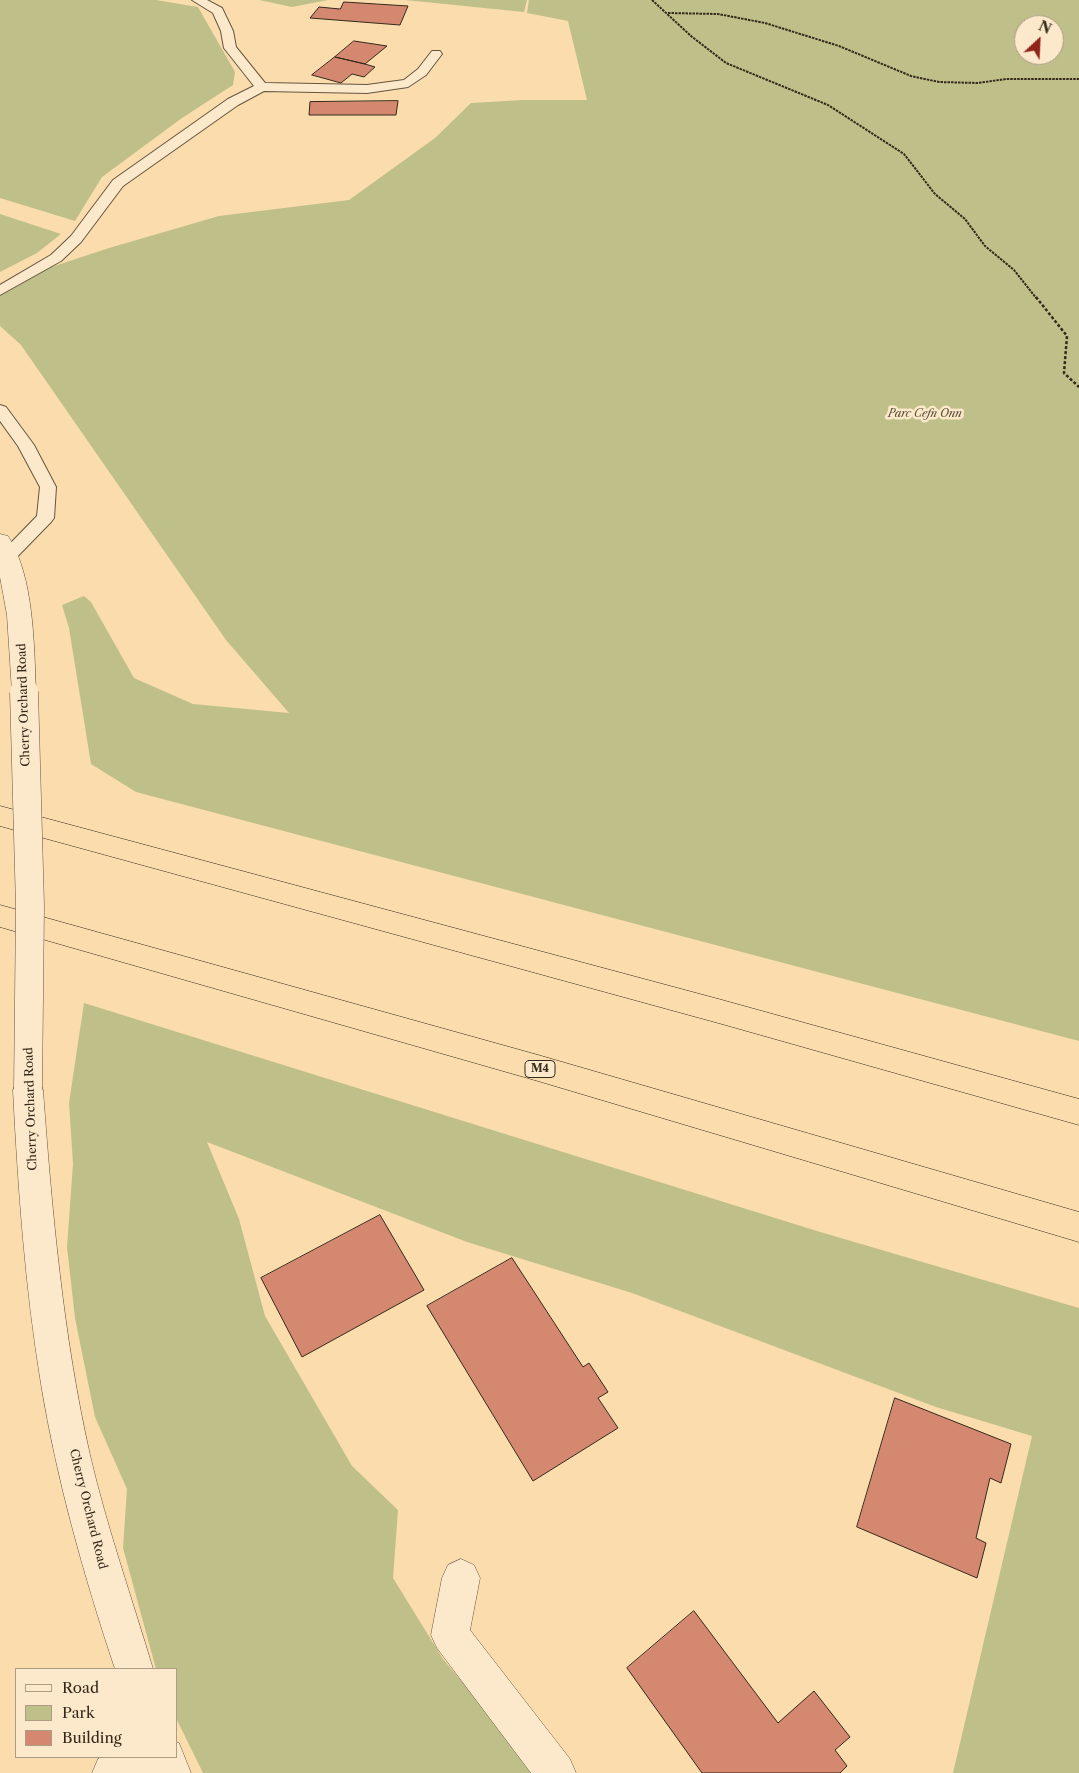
<!DOCTYPE html>
<style>
body{margin:0}
#map{position:relative;width:1079px;height:1773px;overflow:hidden;background:#fadcad;font-family:"Libre Caslon Text",serif}
canvas{display:block}
.legend{position:absolute;left:15px;top:1668px;width:162px;height:90px;box-sizing:border-box;background:#fce8ca;border:1px solid #ac9c84;margin:0;padding:6px 9px;list-style:none;font-size:15px;color:#35291b}
.legend li{display:flex;align-items:center;gap:10px;height:25px}
.legend b{width:25px;border:1px solid #ac9c84}
.north{position:absolute;left:1014px;top:15px;width:50px;height:50px;box-sizing:border-box;background:#fce8ca;border:1px solid #ac9c84;border-radius:50%;rotate:25deg;font-size:14px;font-weight:700;line-height:20px;text-align:center;color:#35291b}
.north::after{content:'';display:block;margin:auto;width:18px;height:22px;background:#8f2418;clip-path:polygon(50% 0,100% 100%,50% 72%,0 100%)}
</style>
<div id="map">
<canvas width="1079" height="1773"></canvas>
<ul class="legend">
<li><b style="height:6px;background:#fce8ca"></b>Road</li>
<li><b style="height:14px;background:#bfc089"></b>Park</li>
<li><b style="height:14px;background:#d4886f"></b>Building</li>
</ul>
<div class="north">N</div>
</div>
<script>
const c = document.querySelector('canvas').getContext('2d');
c.lineJoin = 'round';
function fillPath(path, color) { c.fillStyle = color; c.fill(path, 'evenodd'); }
function strokePath(path, color, width, dash) { c.strokeStyle = color; c.lineWidth = width; c.lineCap = dash ? 'butt' : 'round'; c.setLineDash(dash || []); c.stroke(path); }
function drawText(font, color, halo, rows, align = 'center') {
  c.font = font + ' "Libre Caslon Text",serif'; c.lineWidth = 5; c.setLineDash([]); c.textBaseline = 'middle'; c.strokeStyle = halo; c.fillStyle = color; for (const [text, x, y, turn = 0] of rows) {
    c.save(); c.translate(x, y); c.rotate((+turn || 0) * Math.PI / 180); c.textAlign = isNaN(turn) ? turn : align; if (halo) c.strokeText(text, 0, 0); c.fillText(text, 0, 0); c.restore();
  }
}
fillPath(new Path2D(`
 M0,0H156L198,7L235,72L233,85L182,118L102,177L75,221L0,198Z
 M259,0H328L292,7Z
 M405,0H527L524,12Z
 M529,0H1079V1041L136,792L91,764L69,628L62,605L84,596L91,602L134,678L193,704L289,713L226,640L21,345L0,326V292L27,275L109,248L219,216L349,200L435,138L471,103L523,100H587L568,21L527,13ZM1024,25H1054V55H1024Z
 M0,214L61,234L37,253L0,272Z
 M84,1003L817,1231L1079,1308V1773H953L1032,1436L936,1407L632,1293L467,1242L207,1142L239,1219L265,1316L352,1466L398,1510L393,1578L443,1659L538,1773H203L176,1718V1669H156L123,1548L127,1489L95,1417L75,1318L67,1247L73,1164L69,1103Z`), '#bfc089');
const building = new Path2D(`
 M344,2L408,6L400,25L310,18L319,7L340,9Z
 M354,41L387,46L365,64L335,57Z
 M335,57L365,64L375,67L364,77L352,74L341,83L312,75Z
 M398,101L396,115H309L310,102Z
 M380,1215L424,1290L302,1357L261,1278Z
 M512,1258L583,1367L589,1363L608,1392L598,1398L618,1428L533,1481L427,1306Z
 M895,1398L1011,1444L1001,1483L990,1478L976,1538L986,1543L977,1578L857,1527Z
 M694,1611L778,1723L814,1691L850,1737L835,1750L847,1766L840,1773H702L627,1668Z`);
fillPath(building, '#d4886f');
strokePath(building, '#35291b', 1);
const service = new Path2D(`
 M192,0H207L222,8L233,31L236,47L265,83L367,85L404,80L418,69L432,51H440L442,54L426,75L408,87L367,93L264,91L238,105L123,186L81,242L61,261L0,295V285L51,255L71,236L113,180L228,99L254,86L224,48L221,31L213,13Z
 M0,405L6,407L34,445L56,487L54,518L51,522L13,561H1L0,554L37,516L40,487L18,446L0,421Z`);
const minor = new Path2D(`
 M461,1559L474,1565L480,1578L470,1630L570,1759L576,1773H531L437,1648L431,1635L442,1578L448,1565Z
 M102,1757H163L157,1771L153,1773H92L98,1759Z`);
const tertiary = new Path2D(`
 M0,534L8,536C34,576 34,645 36,692L33,698L24,701L15,698L12,692L7,615L0,577Z
 M28,1077L39,1081L43,1090C52,1212 63,1335 90,1455C107,1528 132,1598 153,1669H115C84,1576 57,1481 41,1384C25,1287 18,1188 13,1090L17,1081Z
 M176,1742L179,1743L191,1773H151L145,1757H176Z`);
const motorway = new Path2D(`
 M0,806L722,1000L1079,1099V1125L722,1024L0,826Z
 M0,905L538,1055L1079,1212V1242L538,1081L0,927Z`);
strokePath(service, '#665640', 2);
strokePath(minor, '#665640', 1);
strokePath(tertiary, '#665640', 1);
strokePath(motorway, '#35291b', 1);
strokePath(new Path2D(`
 M652,0L691,36L726,63L828,105L904,154L935,194L965,219L985,246L1014,270L1037,299
 M668,13L718,14L765,23L839,46L911,76L939,82L978,83L1006,79H1079`), '#35291b', 2, [2.5, 1]);
strokePath(new Path2D(`
 M1036,297L1067,336L1064,373L1079,387`), '#35291b', 2.5, [3, 2]);
fillPath(service, '#fce8ca');
fillPath(minor, '#fce8ca');
fillPath(tertiary, '#fce8ca');
fillPath(motorway, '#fadcad');
const tertiaryBridge = new Path2D(`
 M24,692L30,906L28,1090`);
strokePath(tertiaryBridge, '#665640', 29, []);
strokePath(tertiaryBridge, '#fce8ca', 28);
drawText('italic 11px', '#584f36', '#fce8ca', [
 ["Parc Cefn Onn",925,414]
]);
for (const [x, y, w] of [
 [540,1069,30]
]) { const box = new Path2D(); box.roundRect(x - w / 2, y - 8.5, w, 17, 4); c.fillStyle = '#fce8ca'; c.fill(box); strokePath(box, '#35291b', 1); }
drawText('bold 11px', '#35291b', null, [
 ["M4",540,1069]
]);
drawText('12px', '#35291b', '#fce8ca', [
 ["Cherry Orchard Road",24,705,-92],
 ["Cherry Orchard Road",31,1109,-92],
 ["Cherry Orchard Road",88,1509,76]
]);
</script>
